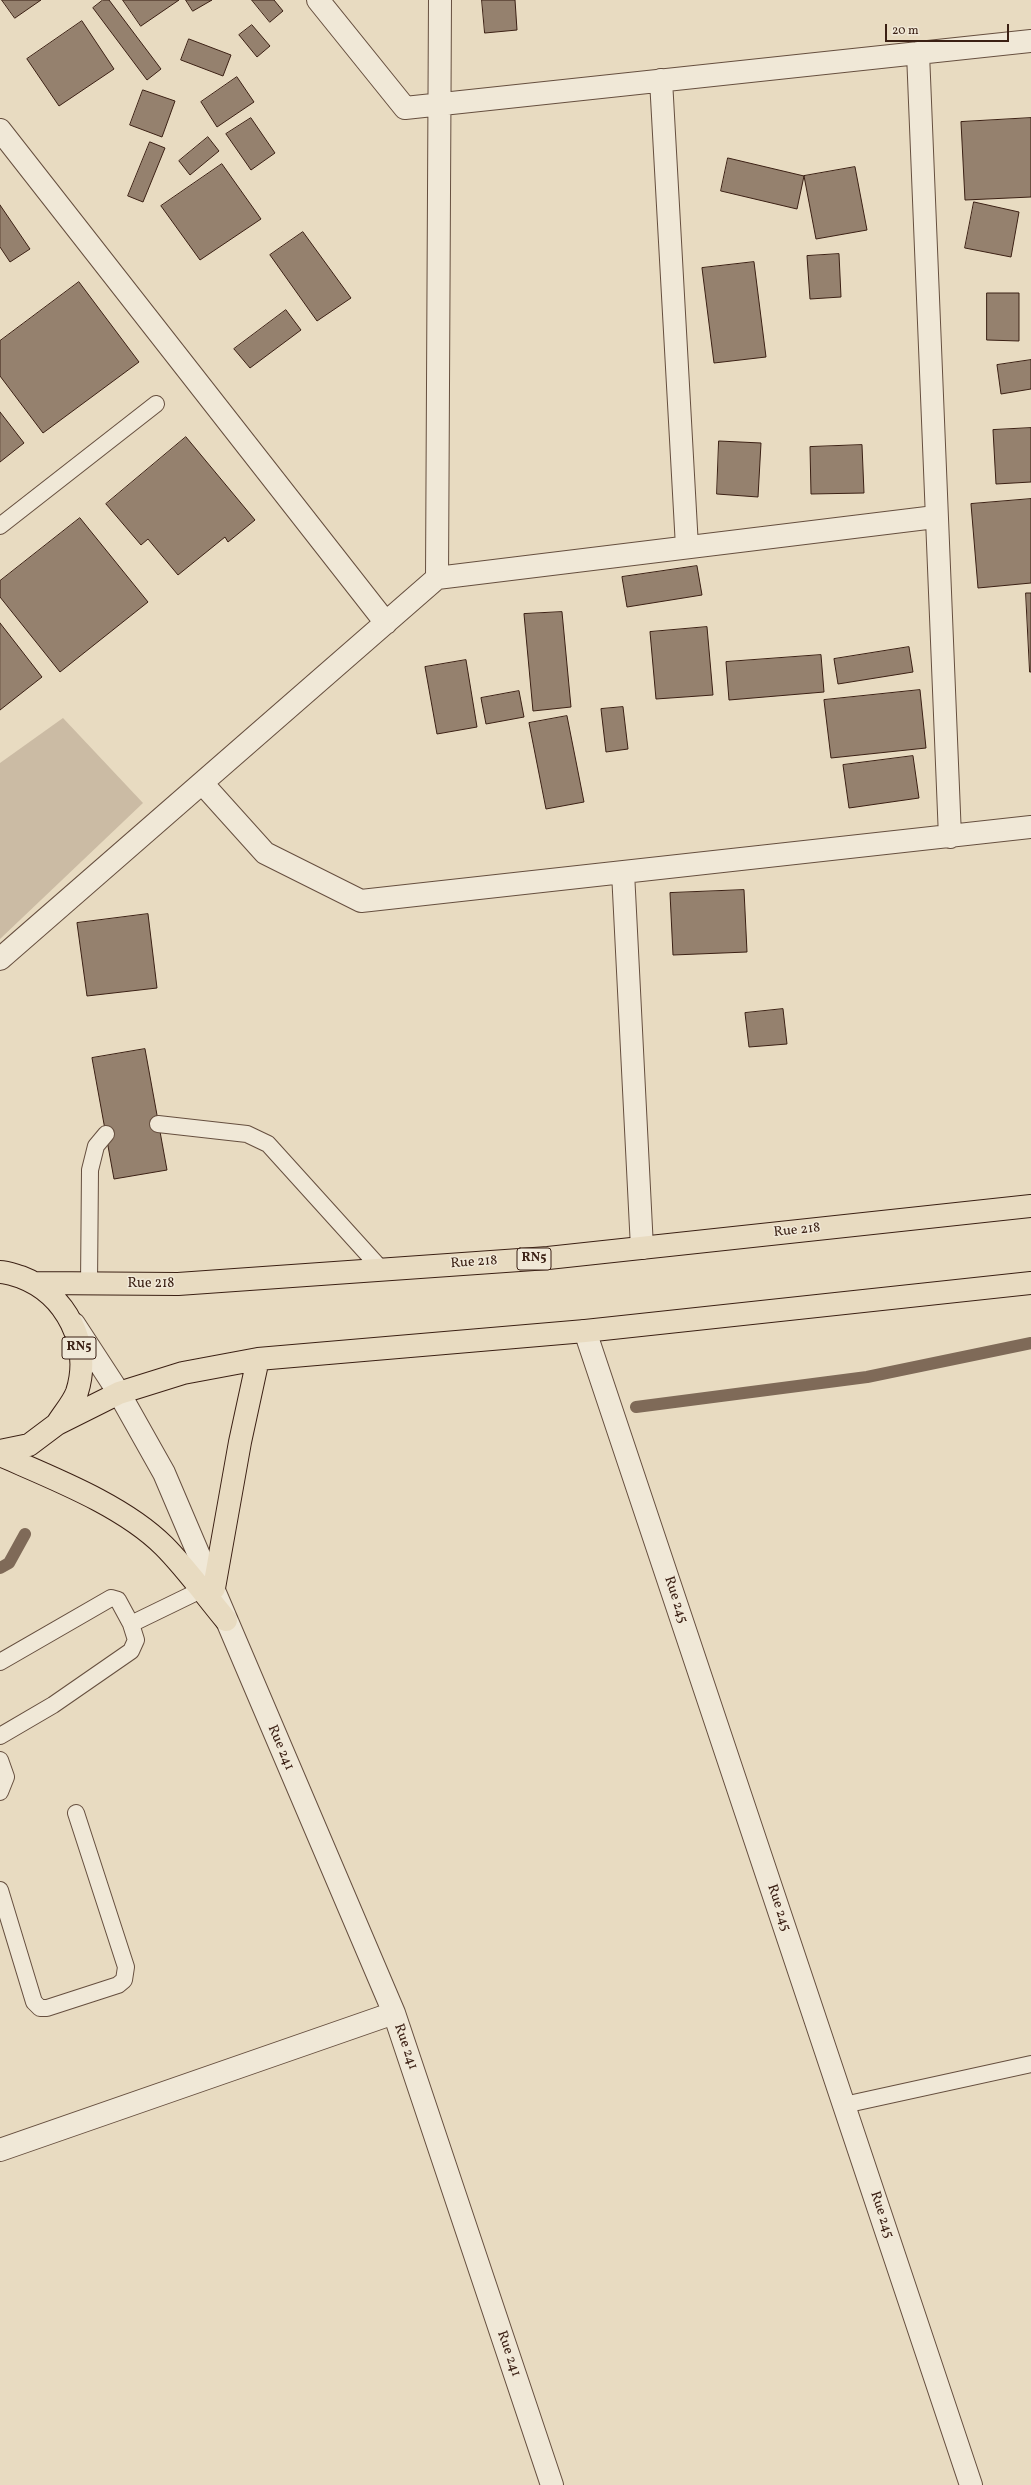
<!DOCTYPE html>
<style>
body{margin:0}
#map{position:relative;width:1031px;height:2485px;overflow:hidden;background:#e8dbc1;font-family:Vollkorn,serif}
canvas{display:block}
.scale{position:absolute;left:885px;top:24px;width:124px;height:18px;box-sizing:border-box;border:2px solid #3b2014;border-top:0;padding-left:5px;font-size:12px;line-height:14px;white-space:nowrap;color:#3b2014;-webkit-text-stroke:3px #f0e8d7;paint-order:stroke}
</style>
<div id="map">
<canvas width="1031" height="2485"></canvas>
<div class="scale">20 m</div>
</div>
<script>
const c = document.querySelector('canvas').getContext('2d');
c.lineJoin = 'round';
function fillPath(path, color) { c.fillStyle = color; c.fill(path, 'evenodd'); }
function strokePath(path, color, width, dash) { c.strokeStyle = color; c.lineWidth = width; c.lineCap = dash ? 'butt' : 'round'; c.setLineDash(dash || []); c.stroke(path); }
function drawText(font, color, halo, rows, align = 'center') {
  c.font = font + ' Vollkorn,serif'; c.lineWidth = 3; c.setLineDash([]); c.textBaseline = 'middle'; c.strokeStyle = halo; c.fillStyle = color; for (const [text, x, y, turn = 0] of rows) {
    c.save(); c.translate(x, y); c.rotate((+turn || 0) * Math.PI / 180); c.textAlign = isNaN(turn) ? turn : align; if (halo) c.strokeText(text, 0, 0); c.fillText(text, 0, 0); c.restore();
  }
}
fillPath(new Path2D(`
 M63,718L143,803L0,939V763Z`), '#cbbba4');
strokePath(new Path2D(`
 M636,1407L867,1377L1031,1343
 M0,1568L9,1563L25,1534`), '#7f6a58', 12);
const building = new Path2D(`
 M2,0H41L15,18Z
 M103,0H109L161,69L147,80L93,8Z
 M123,0H179L141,26Z
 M186,0H212L193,11Z
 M252,0H274L283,11L270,22Z
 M482,0H515L517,30L485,33Z
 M82,21L114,69L59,106L27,59Z
 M252,25L270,46L257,57L239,35Z
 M189,39L231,55L223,76L181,60Z
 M237,77L254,102L217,127L201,102Z
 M143,90L175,101L162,137L130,125Z
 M251,118L275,153L251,170L226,134Z
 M1031,118V197L965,200L961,122Z
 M208,137L219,151L190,175L179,161Z
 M150,142L165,148L143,202L128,196Z
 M728,158L804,176L797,209L721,191Z
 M222,164L261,219L200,260L161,206Z
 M855,167L867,230L816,239L804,176Z
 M974,202L1019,212L1011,257L965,248Z
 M0,205L30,249L10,262L0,247Z
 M303,232L351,298L317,321L270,255Z
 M839,254L841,297L810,299L807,256Z
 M754,262L766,357L714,363L702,268Z
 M79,282L139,362L43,433L0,376V341Z
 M987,293H1019V341L987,340Z
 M286,310L301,330L250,368L234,349Z
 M1031,360V389L1001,394L997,365Z
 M0,412L24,443L0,462Z
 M1031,428V482L996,484L993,430Z
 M186,437L255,520L228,542L225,537L178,575L148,539L141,545L106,504Z
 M719,441L761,443L758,497L717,494Z
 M862,445L864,493L811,494L810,447Z
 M1031,499V583L978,588L971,504Z
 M80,518L148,602L60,672L0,597V581Z
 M697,566L702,595L627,607L622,577Z
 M1026,593H1031V672H1030Z
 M562,612L571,707L533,711L524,614Z
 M0,623L42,677L0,710Z
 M707,627L713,695L656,699L650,632Z
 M909,647L913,672L838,684L834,659Z
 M821,655L824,692L729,700L726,662Z
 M466,660L477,727L437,734L425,667Z
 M920,690L926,748L831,758L824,700Z
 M519,691L524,717L486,724L481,698Z
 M623,707L628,749L606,752L601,709Z
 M567,716L584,802L546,809L529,723Z
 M913,756L919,798L849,808L843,765Z
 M744,890L747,952L673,955L670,893Z
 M148,914L157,988L87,996L77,923Z
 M783,1009L787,1044L749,1047L745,1013Z
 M145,1049L167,1170L114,1179L92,1058Z`);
fillPath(building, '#95816e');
strokePath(building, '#3b2014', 1);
const lane = new Path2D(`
 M0,526L156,404
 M158,1124L247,1134L268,1144L382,1270
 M89,1284L90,1170L96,1146L106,1134
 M0,1662L111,1598L118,1600L131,1624
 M0,1736L53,1705L131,1651L136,1640L131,1624L201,1590
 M0,1760L6,1777L0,1792
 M0,1890L34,2002L40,2008H47L118,1985L124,1980L126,1967L76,1813
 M844,2105L1031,2064`);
const street = new Path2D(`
 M318,0L405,108L1031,41
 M918,53L950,837
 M661,80L687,547
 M0,130L386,623
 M437,578L440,0
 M202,783L265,853L361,901L1031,827
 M623,872L642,1248
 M0,959L437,578L935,517
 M74,1324L119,1393L164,1473L394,2013L552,2485
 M585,1331L971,2485
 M0,2150L394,2013`);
const highway = new Path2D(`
 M0,1272C7,1272 14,1275 21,1277C66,1294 92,1345 77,1392C73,1403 63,1414 57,1424
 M36,1283L178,1284L548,1258L1031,1206
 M0,1451L29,1445L57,1424L119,1393L183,1373L258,1359L585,1331L1031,1283
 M0,1455C52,1478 123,1505 164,1546C186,1568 206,1596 226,1620
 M214,1588L240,1442L258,1359`);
strokePath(lane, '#664f3f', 18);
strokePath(street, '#664f3f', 24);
strokePath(highway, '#3b2014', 24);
strokePath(lane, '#f0e8d7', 16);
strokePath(street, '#f0e8d7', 22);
strokePath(highway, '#e8dbc1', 22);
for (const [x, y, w] of [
 [534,1259,34],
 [79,1348,34]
]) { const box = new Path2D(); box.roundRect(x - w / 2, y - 11, w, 22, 3); c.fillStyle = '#f0e8d7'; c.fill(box); strokePath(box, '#3b2014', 1); }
drawText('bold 13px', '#3b2014', null, [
 ["RN5",534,1259],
 ["RN5",79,1348]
]);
drawText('14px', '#3b2014', '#f0e8d7', [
 ["Rue 218",797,1231,-6],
 ["Rue 218",474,1263,-4],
 ["Rue 218",151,1284],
 ["Rue 245",675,1600,72],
 ["Rue 241",280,1748,67],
 ["Rue 245",778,1908,72],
 ["Rue 241",405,2047,71],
 ["Rue 245",881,2215,72],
 ["Rue 241",508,2354,71]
]);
</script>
